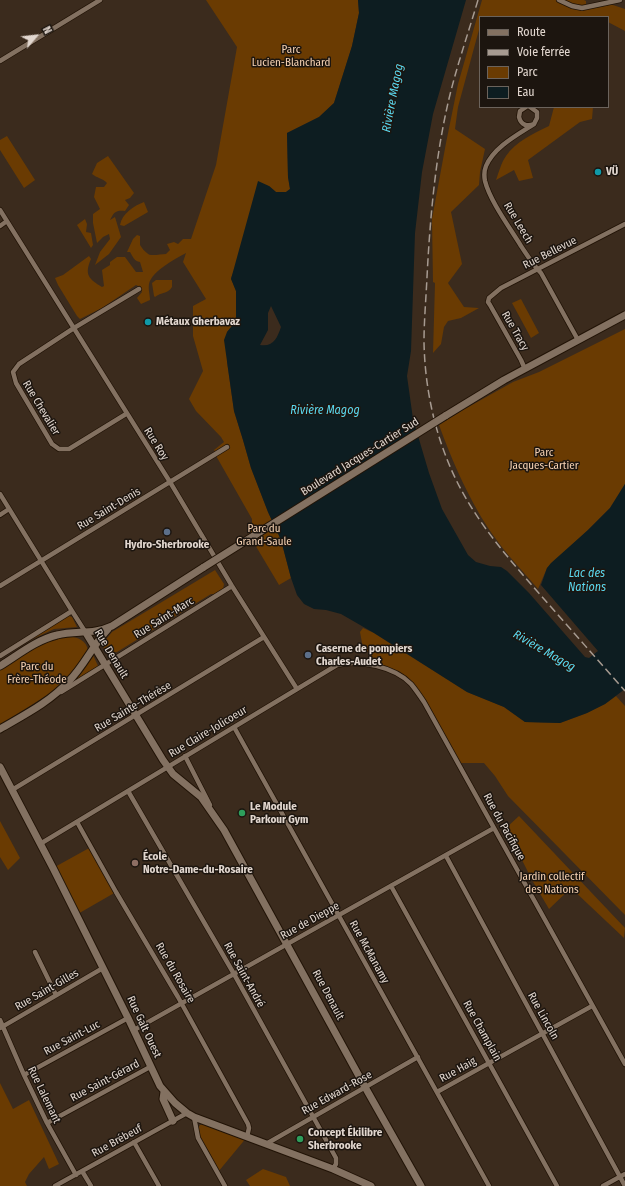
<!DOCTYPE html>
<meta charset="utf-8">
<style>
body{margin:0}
#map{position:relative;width:625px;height:1186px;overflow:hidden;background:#3b2b1d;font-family:"Fira Sans Condensed",sans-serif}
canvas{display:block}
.legend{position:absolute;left:479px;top:16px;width:130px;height:92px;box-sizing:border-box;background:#1c150f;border:1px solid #6b635c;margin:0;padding:5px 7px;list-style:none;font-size:12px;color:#e2d7cf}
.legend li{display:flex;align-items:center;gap:8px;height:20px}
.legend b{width:20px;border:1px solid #6b635c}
.north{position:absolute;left:16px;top:16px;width:40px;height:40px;-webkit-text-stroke:3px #1c150f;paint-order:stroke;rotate:62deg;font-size:11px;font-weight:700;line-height:16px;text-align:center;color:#e2d7cf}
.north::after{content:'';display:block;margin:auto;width:14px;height:18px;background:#e2d7cf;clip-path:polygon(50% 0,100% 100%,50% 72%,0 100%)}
</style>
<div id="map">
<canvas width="625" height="1186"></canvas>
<ul class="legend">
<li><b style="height:5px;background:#837161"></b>Route</li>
<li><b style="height:5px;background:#a79b91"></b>Voie ferrée</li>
<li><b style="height:11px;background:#6a3b02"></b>Parc</li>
<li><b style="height:11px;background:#0d1d21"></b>Eau</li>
</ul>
<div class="north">N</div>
</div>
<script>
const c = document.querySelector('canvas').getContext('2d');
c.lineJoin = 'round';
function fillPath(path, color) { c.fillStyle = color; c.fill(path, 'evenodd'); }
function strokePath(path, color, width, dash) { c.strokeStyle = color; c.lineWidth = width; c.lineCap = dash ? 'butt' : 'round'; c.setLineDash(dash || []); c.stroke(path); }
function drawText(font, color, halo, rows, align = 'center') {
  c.font = font + ' "Fira Sans Condensed",sans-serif'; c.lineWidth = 3; c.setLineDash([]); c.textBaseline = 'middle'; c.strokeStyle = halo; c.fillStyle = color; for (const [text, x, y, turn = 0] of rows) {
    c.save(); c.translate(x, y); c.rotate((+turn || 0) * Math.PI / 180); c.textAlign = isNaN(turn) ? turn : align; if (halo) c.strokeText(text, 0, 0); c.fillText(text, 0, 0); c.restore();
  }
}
fillPath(new Path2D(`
 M206,0H358L359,13L352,46L334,103L319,117L287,133L288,177L290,189L286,192H276L269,186L231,278L236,291V321L227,332V362L234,411L243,440L251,468L268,512L281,540L291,578L279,585L248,533L252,530V519L215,454L216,453L214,450L224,442L221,437L196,411L189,399L203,371L193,336V306L206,299L183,262L186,253C175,259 152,271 149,284C148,289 150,295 150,300L141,304L137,298L142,292L140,287L136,285L102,308L80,319L77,316L58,285L55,278L63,275L89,256L91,259C84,275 89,279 102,287L104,286L102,270L110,265V262L117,257H125L136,272H143L140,262C134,261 133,257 130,252H127L133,239L137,235L140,236V245C142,248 144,251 147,253C150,257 160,254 166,254L170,250L167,244L174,242L178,244L183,239H191L216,165L237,47Z
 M482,0H584L586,1V7L607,3L625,9V31L608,22V17H480V26L458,107L455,129L485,149L480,172L479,185L451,212L462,264L448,283L464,307L479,308L461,318L448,321L444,327L441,344L433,353L435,283L433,282L432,219L446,143L458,84Z
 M554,107H593L592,119L580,122L528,160L533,178L519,181L514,170L496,180C499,172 501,163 506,156C515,142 534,133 549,126Z
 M7,136L35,180L24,188L0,150V140Z
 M108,156L134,193L130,198L125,200L129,205L125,211C116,210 114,212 110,220L115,217L121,237L109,254L95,265L100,252L110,239L109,234L103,237L97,243L93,223V214L100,209L94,197L96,187H104L107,183C102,178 97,178 92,174L97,163Z
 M144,202L148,212L124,226L120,225C122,214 133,206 144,202Z
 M85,219L87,224L86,232L91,233L93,245L91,248L77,225Z
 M156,280H172V287C168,294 161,292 155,297L154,296L152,283Z
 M521,299L539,333L531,338L512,303Z
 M625,329V484L610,508L588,530L547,568L538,589C523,571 506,554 493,535C471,504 452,461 439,425L463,410L513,382L539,372Z
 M215,570L224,584L223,589L216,594H211L117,652L110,653L104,650L103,643L112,632Z
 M69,616L72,617L77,627L54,629L26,642Z
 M363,628L374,633L467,692L504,707L525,722L560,723L587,713L605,704L616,696L625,706V915L508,796L495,776L484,763H458L424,702L403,677L377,666L362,643L360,632Z
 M67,636C77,637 87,640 88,651L73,674L52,692L0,725V669C22,656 42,641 67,636Z
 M93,655L98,666L71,683Z
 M519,816L625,928L624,938L571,888L549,909L532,880L506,828Z
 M0,821L20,858L8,870L0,857Z
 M91,847L116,892L76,915L53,868Z
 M0,1083L13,1109L29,1100L59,1164L49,1169L44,1157L29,1174L25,1182L27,1186H0Z
 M207,1123L247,1137L218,1172L198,1138L197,1130L200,1125Z
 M263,1169L286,1177L290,1186H250L246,1180Z`), '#6a3b02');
fillPath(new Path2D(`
 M358,0H466L433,114L422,172L415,233L411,351L407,376L413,419L429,473L442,509L468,555L476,562L490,566L501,567L507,571L529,593L585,657L589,658L598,651L541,585L547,568L551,563L588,530L610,508L625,484V689L605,704L587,713L560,723L525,722L504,707L467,692L374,633L341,614L326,610L314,609L304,604L297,595L291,578L281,540L268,512L251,468L243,440L234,411L224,340L227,332L236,321V291L231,279L258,181L269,186L276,192H286L290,189L288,177L287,133L319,117L334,103L352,46L359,13ZM271,306L281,327C277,338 274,347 260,345L268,330V313Z`), '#0d1d21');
const street = new Path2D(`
 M559,0L572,6L582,8L620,0
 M0,61L100,0
 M526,107L520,111L519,117C521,125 527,127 534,124L537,118V112L530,107
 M534,124C517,135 494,147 486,166C484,171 484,176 485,181C490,201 510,228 521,246C527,255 533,265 541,273L578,340
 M0,210L170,482L232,586L297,689
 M0,226L7,221
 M525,369L521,360L490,305L488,302L489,298L501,288L625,224
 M126,414L69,449H59L52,444L16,383L13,372L19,364L74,328L139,289
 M0,494L72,611L86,633
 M0,515L9,509
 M0,586L227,447
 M0,656L72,611
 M61,692L232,586
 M234,727L489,1186
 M185,756L210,805
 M12,790L264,637
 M128,791L234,974L336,1158V1164L333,1169
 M77,822L116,892L178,997L248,1124L249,1128L247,1137
 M40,844L337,665C359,659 395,667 411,684C416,690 420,696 424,702L625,1064
 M446,856L625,1186
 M391,886L557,1186
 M35,952L56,995
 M0,1020L24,1075L47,1123L76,1175
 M0,1028L103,968
 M134,1030L494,828
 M24,1075L128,1018
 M437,1092L592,1006
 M194,1117L198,1138L225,1186
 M47,1123L150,1067
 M134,1142L159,1186
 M266,1144L418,1057
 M82,1171L91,1186
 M55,1186L187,1113
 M603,1186L625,1174`);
const secondary = new Path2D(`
 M445,416L504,380L625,315
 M86,633L163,760L173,774L201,797L224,830L365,1087L421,1186
 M0,666C18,655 36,640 57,635C76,630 93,635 112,626L204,567
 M0,729C24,715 50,702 69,681C84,666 93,645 108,629
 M0,767L53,868L128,1018L160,1086L175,1103L187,1113L194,1117L333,1169L371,1186
 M164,1092L163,1099L173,1121`);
strokePath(street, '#211306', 6);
strokePath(secondary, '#211306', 9);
strokePath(street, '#837161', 4.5);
strokePath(secondary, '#837161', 7);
strokePath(new Path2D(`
 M478,0C468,34 456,68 448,103C435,160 430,219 427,277C426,299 424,321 424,342C425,397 439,453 467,500C488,536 516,567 544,599C571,630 598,660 625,691`), '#a79b91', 1.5, [8, 4]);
const secondaryBridge = new Path2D(`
 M204,567L445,416`);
strokePath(secondaryBridge, '#211306', 9, []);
strokePath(secondaryBridge, '#837161', 7);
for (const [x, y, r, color] of [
 [598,172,4,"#0f9aa8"],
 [148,322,4,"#0f9aa8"],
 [167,532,4,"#5c6f8a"],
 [308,655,4,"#5c6f8a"],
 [242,813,4,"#2e9e5b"],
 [135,863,4,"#8d6e63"],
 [300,1139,4,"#2e9e5b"]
]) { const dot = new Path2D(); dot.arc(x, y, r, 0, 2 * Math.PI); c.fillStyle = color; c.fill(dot); strokePath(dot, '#1c150f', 1.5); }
drawText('11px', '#f7d3b4', '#1c150f', [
 ["Parc",291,50],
 ["Lucien-Blanchard",291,63],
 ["Parc",544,453],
 ["Jacques-Cartier",544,466],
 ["Parc du",264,529],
 ["Grand-Saule",264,542],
 ["Parc du",37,667],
 ["Frère-Théode",37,680],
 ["Jardin collectif",552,877],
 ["des Nations",552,890]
]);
drawText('bold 11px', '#e2d7cf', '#1c150f', [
 ["VÜ",606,172],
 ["Métaux Gherbavaz",156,322],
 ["Hydro-Sherbrooke",167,545,"center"],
 ["Caserne de pompiers",316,649],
 ["Charles-Audet",316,662],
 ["Le Module",250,807],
 ["Parkour Gym",250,820],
 ["École",143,857],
 ["Notre-Dame-du-Rosaire",143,870],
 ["Concept Ékilibre",308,1133],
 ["Sherbrooke",308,1146]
], 'left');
drawText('11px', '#e2d7cf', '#1c150f', [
 ["Rue Leech",518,223,59],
 ["Rue Bellevue",550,253,-27],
 ["Rue Tracy",515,331,60],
 ["Rue Chevalier",41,408,59],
 ["Rue Roy",156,444,58],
 ["Boulevard Jacques-Cartier Sud",360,457,-32],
 ["Rue Saint-Denis",109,509,-31],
 ["Rue Saint-Marc",164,618,-32],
 ["Rue Denault",111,654,59],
 ["Rue Sainte-Thérèse",133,707,-31],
 ["Rue Claire-Jolicoeur",208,732,-31],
 ["Rue du Pacifique",504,827,61],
 ["Rue de Dieppe",310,921,-29],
 ["Rue McManamy",369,952,61],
 ["Rue du Rosaire",175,973,60],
 ["Rue Saint-André",244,975,61],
 ["Rue Saint-Gilles",47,990,-30],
 ["Rue Denault",328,995,62],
 ["Rue Lincoln",543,1016,61],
 ["Rue Galt Ouest",144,1027,65],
 ["Rue Champlain",482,1031,61],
 ["Rue Saint-Luc",72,1038,-28],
 ["Rue Haig",458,1070,-29],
 ["Rue Saint-Gérard",105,1081,-28],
 ["Rue Edward-Rose",337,1093,-29],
 ["Rue Lalemant",44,1095,64],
 ["Rue Brébeuf",117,1141,-29]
]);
drawText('italic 12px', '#5ad9f0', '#1c150f', [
 ["Rivière Magog",393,98,-79],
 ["Rivière Magog",325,411],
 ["Lac des",587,574],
 ["Nations",587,588],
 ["Rivière Magog",544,651,30]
]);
</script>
